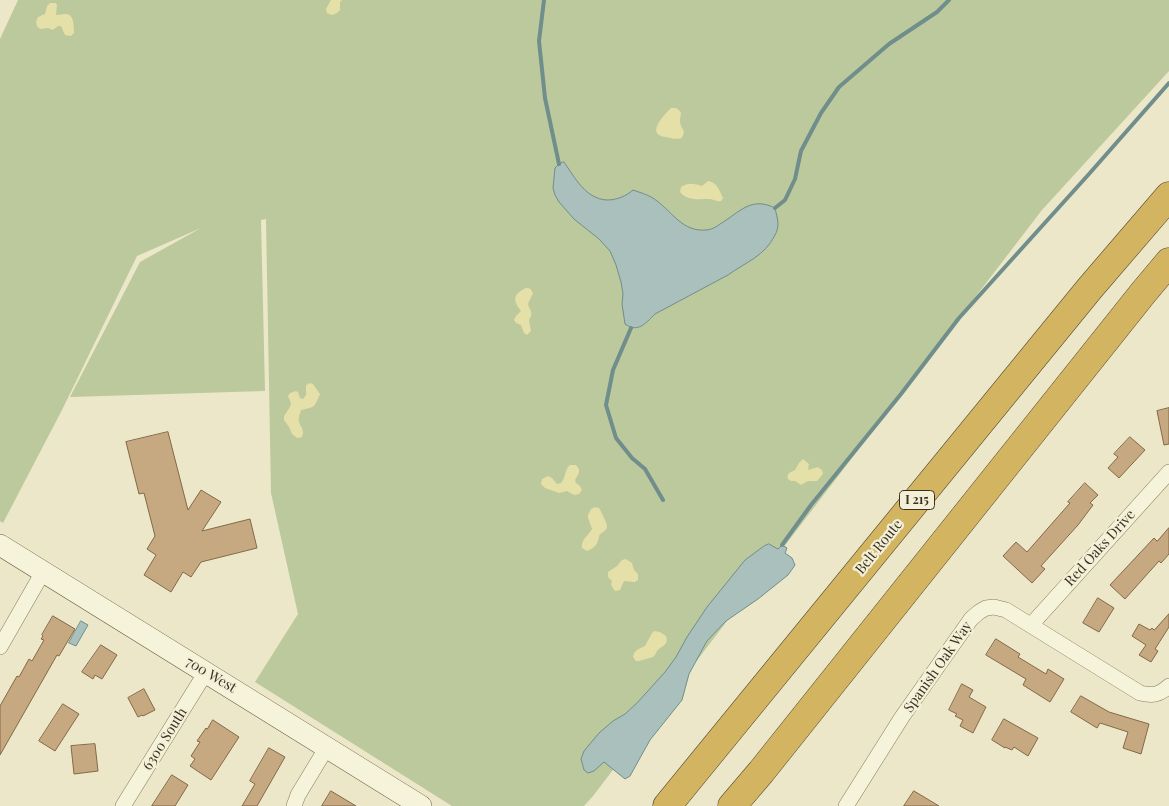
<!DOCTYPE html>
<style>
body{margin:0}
canvas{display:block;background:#ebe7c8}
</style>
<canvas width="1169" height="806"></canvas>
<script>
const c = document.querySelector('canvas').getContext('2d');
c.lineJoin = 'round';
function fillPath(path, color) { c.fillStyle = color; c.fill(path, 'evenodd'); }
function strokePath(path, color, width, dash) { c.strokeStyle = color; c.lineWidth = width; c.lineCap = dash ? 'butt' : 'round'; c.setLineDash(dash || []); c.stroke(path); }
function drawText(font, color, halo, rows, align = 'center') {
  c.font = font + ' "Playfair Display",serif'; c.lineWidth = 4.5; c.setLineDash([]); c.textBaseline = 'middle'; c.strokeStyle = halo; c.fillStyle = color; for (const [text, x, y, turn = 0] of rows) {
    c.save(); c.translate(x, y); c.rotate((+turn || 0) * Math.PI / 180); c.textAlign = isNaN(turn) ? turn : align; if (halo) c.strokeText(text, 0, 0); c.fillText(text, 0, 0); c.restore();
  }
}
fillPath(new Path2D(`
 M18,0H1169V71L1042,210L593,796L584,806H452L255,682L298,614L271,493L266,219L261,220L265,391L70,397L140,262L201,228L137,256L62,410L3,523L0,521V39Z`), '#bcc99d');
fillPath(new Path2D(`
 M331,0H342L340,2V10L337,13L332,15L327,13L326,9Z
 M50,3H56L57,5L56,15C59,15 62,14 65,14C74,13 74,26 74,33L71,36L65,35L61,26H58L53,30L48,28L40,29L37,26L36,22L38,17L45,14L47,6Z
 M671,108H676C684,113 680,114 680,121C680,125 683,129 684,132L682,138C675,140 672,138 666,137C645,135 663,116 671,108Z
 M708,181C717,182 719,190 723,198L721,201C716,202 713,199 709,199C699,199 687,201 680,192L681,187C689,182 694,184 702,186Z
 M526,288C530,288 531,289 533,293L528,304C530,311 534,313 529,320L531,331L527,335L524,333L521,325L516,323L514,320L516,316L521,311C513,300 512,295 526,288Z
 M310,383L313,384L320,394C314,408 315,407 301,410C300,414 298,418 299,422C301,428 305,430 302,437L297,438L292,434L289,427L284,420V416L290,407L291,403L288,396L290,393L296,391L298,392L300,398L303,399L306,395V385Z
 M803,459L809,464L808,470L818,467L822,470L823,474L817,481H808L801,485L795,481H791L788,479C786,473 791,472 795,470L799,463Z
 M570,465H576L579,469V473L575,480L576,483L580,486L582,490L579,494L574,495L567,491L559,493L545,488L541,484L542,479L548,476L552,478L557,484L561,483C566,478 564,470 570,465Z
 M595,507C596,508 597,507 599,508C600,509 608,525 607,527C607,531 601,532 599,536C599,537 599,539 598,540C597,546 592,549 587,551L582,548C581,539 588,536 592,529L588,518V515L591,509Z
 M626,559L632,563L634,570L638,574V580L635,582L624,581L620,590L615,591L611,585L612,581L608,577V572L617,566L622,560Z
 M654,631L660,632L666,636C669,646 662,645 657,651C656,653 655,655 653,657L639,661H636L633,657C634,650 639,649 645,646L652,633Z`), '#e5dfa8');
const water = new Path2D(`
 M564,162C575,178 586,199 607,200C617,200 626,196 633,190C641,193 650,195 657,201C673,213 683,232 706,230C711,230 716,227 720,224C740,212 751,196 775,208C776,213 778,219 778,224C778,227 777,232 775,235C765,256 746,262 728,275L655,314C645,324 638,333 625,324L622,304L623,294L621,282L616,265L610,251L599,239L574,219L559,202L555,195L553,188L555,168L559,164Z
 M769,544L778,549L782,545L787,548L785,553L792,558L795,565L788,575L758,599L726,621L707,641L689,674L682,700L650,740L630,776L625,779L604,762L594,771L588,773L584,770L581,759L584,751L599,733L613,721L625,714L637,703L665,672L676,657L687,637L707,607L745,560L764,546Z
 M81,621L88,625L76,646L69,643Z`);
fillPath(water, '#a9c0bd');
strokePath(water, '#708e8b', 1);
strokePath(new Path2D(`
 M544,0L539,41L545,98L559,164
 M775,208L785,200L795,179L801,151L821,113L839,87L889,44L937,12L949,0
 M631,328L613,370L606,405L616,438L632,458L645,469L663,500
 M782,545L811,505L901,394L959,318L1089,174L1169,83`), '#708e8b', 4);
const building = new Path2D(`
 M1169,408V444L1164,445L1157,411Z
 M168,432L188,510L201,490L221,502L202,531L250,519L257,548L201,562L191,577L183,572L171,592L144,575L156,555L147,549L155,536L144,493L139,494L126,442Z
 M1130,437L1145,450L1119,478L1108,468L1118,457L1114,454Z
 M1085,483L1098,495L1090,503L1093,505L1078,525L1041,566L1045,569L1032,583L1003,556L1016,542L1027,552L1070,503L1068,502Z
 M1169,528V554L1161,563L1159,561L1125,599L1110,585L1154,538L1157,541Z
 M1098,598L1114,608L1099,632L1083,623Z
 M1169,614V627L1155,649L1158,651L1151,662L1139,655L1146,645L1132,636L1139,624L1150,630L1152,628L1154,630Z
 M53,616L75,629L59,656L57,655L0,755V706L17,676L19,677L29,659L32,661L44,640L41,639L43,636L42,635Z
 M996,639L1020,654L1018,657L1046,674L1048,669L1064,679L1050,702L1023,685L1026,679L986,655Z
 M101,645L117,655L102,679L95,675L93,679L82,672Z
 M962,684L973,690L969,697L986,707L973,733L960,726L963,720L955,716L957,714L949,710Z
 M144,689L155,710L143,716L142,715L138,717L128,698Z
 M1081,696L1109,712L1149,724L1141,754L1123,748L1128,732L1100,723L1097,728L1071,712Z
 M63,704L79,714L55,751L39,741Z
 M1004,719L1038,738L1028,756L1014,747L1012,750L1005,747V748L992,740Z
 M213,720L239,737L211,780L190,766L195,759L191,756L200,742L197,741L206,728L207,729Z
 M95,744L98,771L74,774L71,746Z
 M269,748L285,757L257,806H242L255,784L250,781Z
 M172,775L188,785L175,806H152Z
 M331,791L356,806H322Z
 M914,791L939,806H904Z`);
fillPath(building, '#c6a981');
strokePath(building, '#836946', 1);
const minor = new Path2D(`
 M1031,625L1169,472
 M0,647L43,572
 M123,806L206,672
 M294,806L298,795L327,747
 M846,806L902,717L971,619L979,612L986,608L994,607L1006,610L1140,693C1153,696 1159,695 1169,686`);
const secondary = new Path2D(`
 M0,545L421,806`);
const motorway = new Path2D(`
 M667,806L1090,288L1169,196
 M732,806L761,772L1143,293L1169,262`);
strokePath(minor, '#867a5f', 16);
strokePath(secondary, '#685b42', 22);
strokePath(motorway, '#544832', 29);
strokePath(minor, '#f6f3db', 15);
strokePath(secondary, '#f6f3db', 21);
strokePath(motorway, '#d3b461', 28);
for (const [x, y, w] of [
 [917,500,35]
]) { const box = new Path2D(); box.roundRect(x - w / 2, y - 9.5, w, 19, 4); c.fillStyle = '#f3f0d7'; c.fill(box); strokePath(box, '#383021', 1); }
drawText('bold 12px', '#383021', null, [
 ["I 215",917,500]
]);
drawText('14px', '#383021', '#f3f0d7', [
 ["Belt Route",879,547,-51],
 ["Red Oaks Drive",1100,548,-48],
 ["Spanish Oak Way",938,667,-55],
 ["700 West",211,675,31],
 ["6300 South",165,739,-58]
]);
</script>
